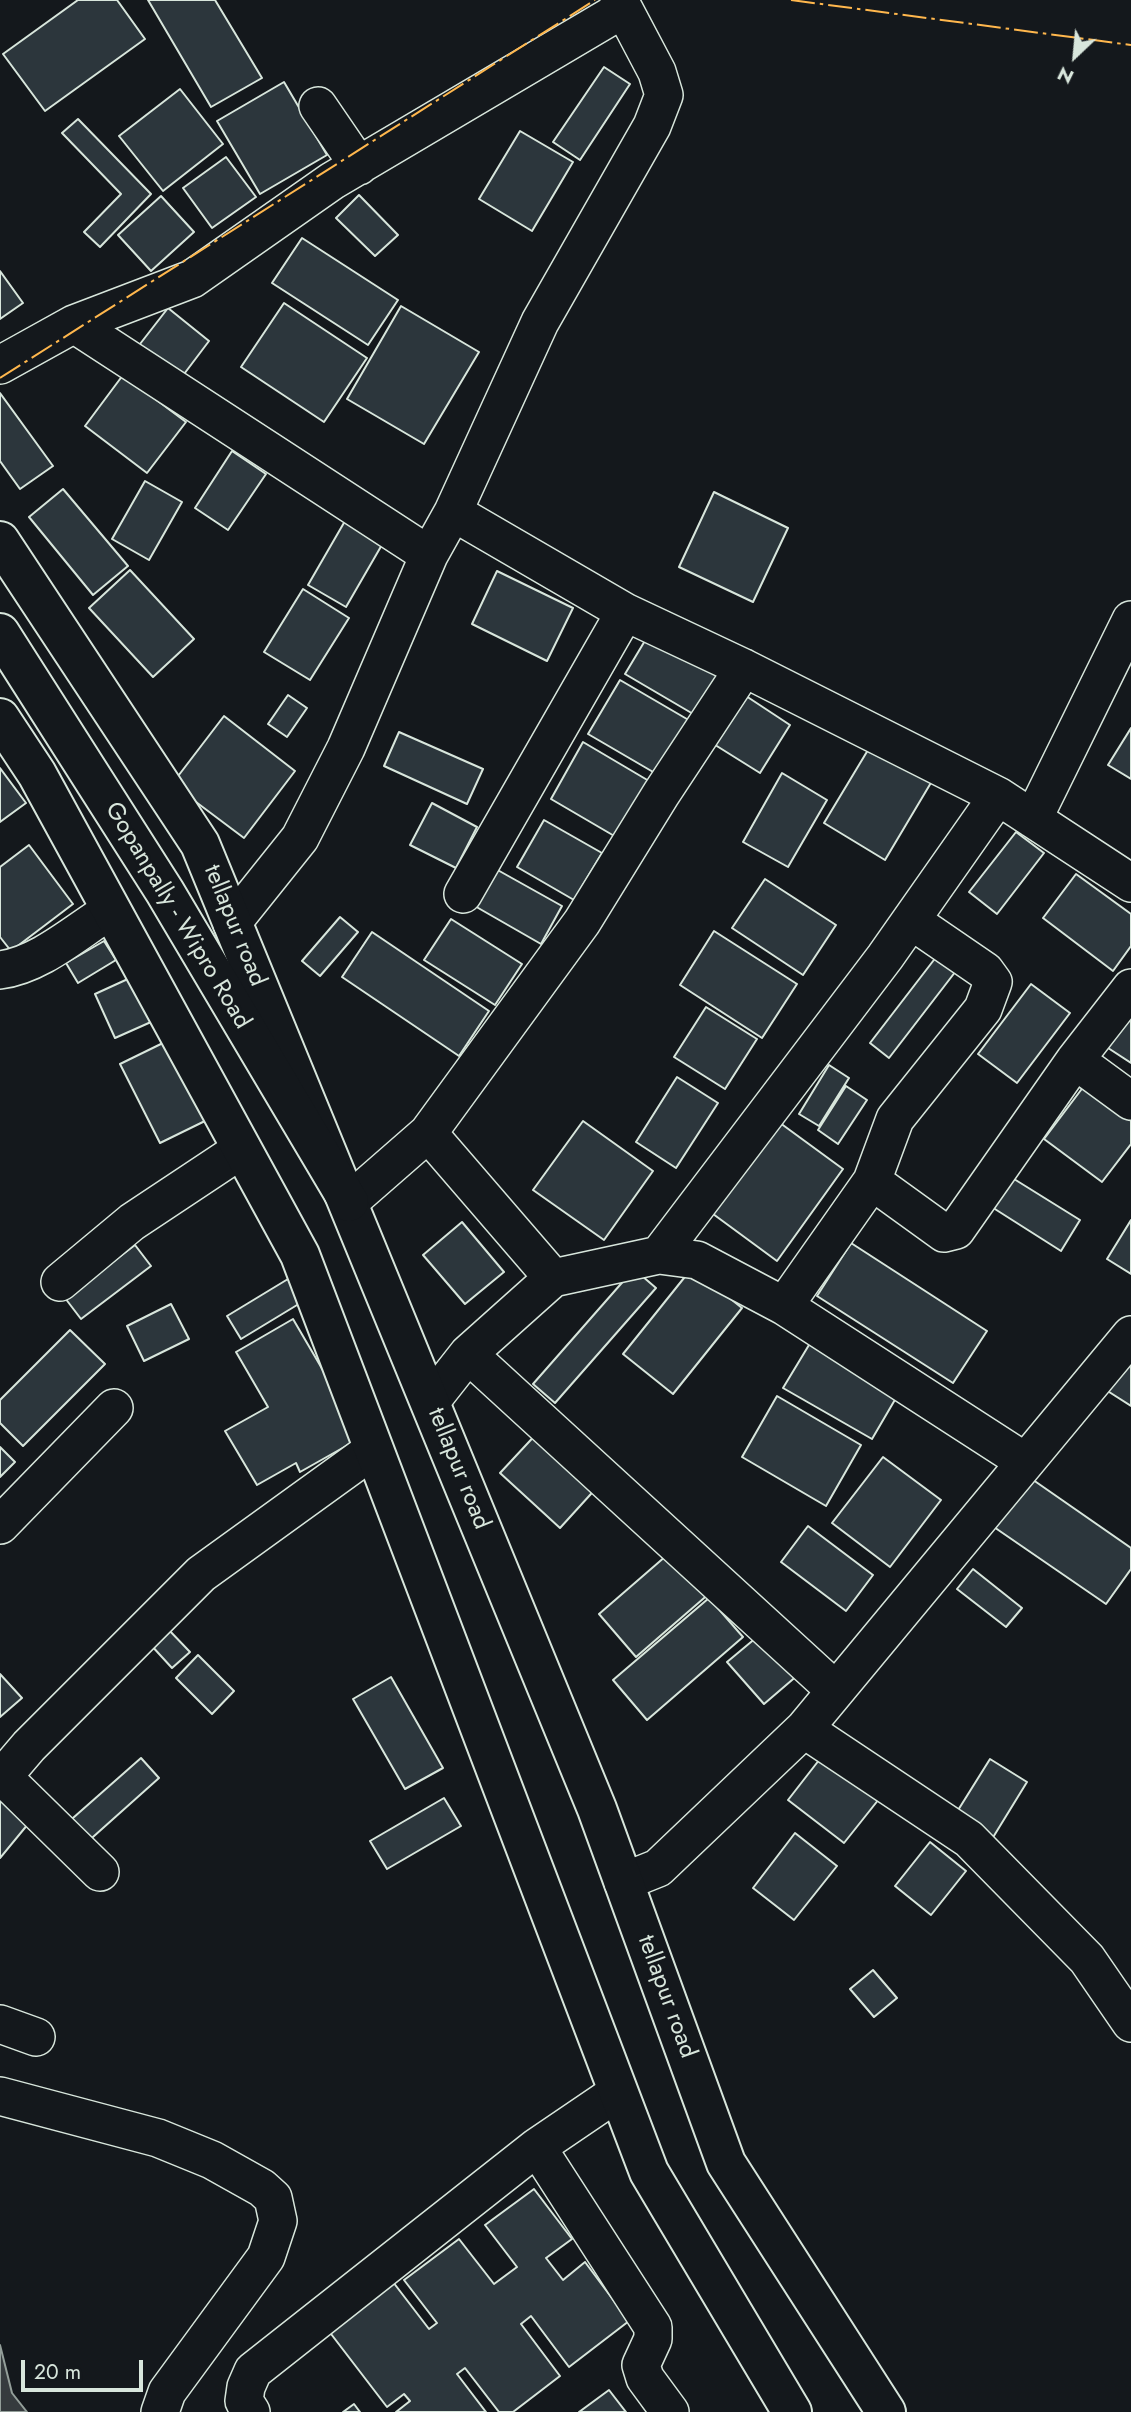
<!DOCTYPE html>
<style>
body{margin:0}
#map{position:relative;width:1131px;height:2412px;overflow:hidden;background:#14181c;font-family:Jost,sans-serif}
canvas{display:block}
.north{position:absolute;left:1040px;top:21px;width:70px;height:70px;-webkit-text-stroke:5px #14181c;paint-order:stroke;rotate:206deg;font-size:19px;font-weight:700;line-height:28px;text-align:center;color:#d8e6dc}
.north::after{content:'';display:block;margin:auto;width:24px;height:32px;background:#d8e6dc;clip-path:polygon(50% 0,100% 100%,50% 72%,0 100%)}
.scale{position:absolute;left:21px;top:2360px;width:122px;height:32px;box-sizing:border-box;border:4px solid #d8e6dc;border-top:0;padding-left:9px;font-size:21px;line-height:24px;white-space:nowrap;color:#d8e6dc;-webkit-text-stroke:5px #14181c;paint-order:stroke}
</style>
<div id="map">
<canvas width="1131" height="2412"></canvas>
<div class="north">N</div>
<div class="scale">20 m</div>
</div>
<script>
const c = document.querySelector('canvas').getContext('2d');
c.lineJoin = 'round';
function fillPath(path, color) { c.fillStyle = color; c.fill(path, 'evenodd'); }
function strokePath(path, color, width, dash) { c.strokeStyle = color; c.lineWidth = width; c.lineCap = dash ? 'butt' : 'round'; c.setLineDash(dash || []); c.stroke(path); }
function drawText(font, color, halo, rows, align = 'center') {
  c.font = font + ' Jost,sans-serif'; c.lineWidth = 5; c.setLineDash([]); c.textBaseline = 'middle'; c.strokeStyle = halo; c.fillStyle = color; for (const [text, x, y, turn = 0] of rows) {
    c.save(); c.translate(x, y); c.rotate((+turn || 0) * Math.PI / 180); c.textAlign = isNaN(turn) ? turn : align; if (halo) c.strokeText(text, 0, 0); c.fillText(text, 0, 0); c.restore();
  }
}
const water = new Path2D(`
 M0,2345L12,2393L27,2412H0Z`);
fillPath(water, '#363b3e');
strokePath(water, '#939e99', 2);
const building = new Path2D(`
 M78,0H117L145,39L45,111L3,54Z
 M148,0H215L262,78L211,107Z
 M604,67L630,84L580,160L553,142Z
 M284,82L327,155L260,194L217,121Z
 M180,89L223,144L163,191L119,136Z
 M78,119L151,194L100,247L84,232L121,194L62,133Z
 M520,131L573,162L532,231L479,199Z
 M226,157L256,197L212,228L183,188Z
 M359,195L398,235L375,256L336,218Z
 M161,196L194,232L151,271L118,235Z
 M302,238L398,300L368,345L272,283Z
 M0,271L23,303L0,319Z
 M284,303L367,358L324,422L241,367Z
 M401,306L479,352L424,444L347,399Z
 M168,308L209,341L175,386L133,353Z
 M123,375L186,422L147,473L85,426Z
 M0,393L53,466L20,489L0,461Z
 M232,451L266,474L228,530L195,508Z
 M145,481L182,502L149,560L112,539Z
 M63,489L128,566L93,595L29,517Z
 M714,492L788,528L753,602L679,567Z
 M345,521L383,543L346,607L308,585Z
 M130,570L194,639L153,677L89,608Z
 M497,571L573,608L547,661L472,624Z
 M303,589L349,618L310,680L264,652Z
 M649,634L724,678L700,718L625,674Z
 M620,680L692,722L660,776L588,734Z
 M743,694L790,725L760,773L712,743Z
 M288,695L307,708L287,737L268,724Z
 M224,716L295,771L244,838L172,784Z
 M1131,728V779L1108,765Z
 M399,732L483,769L467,804L384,766Z
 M874,740L935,776L885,860L824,823Z
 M583,742L649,781L616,837L551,799Z
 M0,768L26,803L0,822Z
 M782,773L827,800L788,867L743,842Z
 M432,803L477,827L456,868L410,845Z
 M544,820L602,853L574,900L517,867Z
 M1016,832L1044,853L997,914L969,892Z
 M29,845L73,904L11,951L0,937V867Z
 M494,868L562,906L541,944L473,905Z
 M1076,874L1131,914V946L1113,971L1043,918Z
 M765,879L836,925L803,975L732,928Z
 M340,917L358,932L320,976L302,961Z
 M451,919L522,964L495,1005L424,960Z
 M714,931L797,984L762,1038L680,985Z
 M372,932L489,1011L459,1056L342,977Z
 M104,941L116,960L78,983L66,963Z
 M940,952L959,967L889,1058L870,1043Z
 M130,978L151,1022L115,1038L95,994Z
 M1031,984L1070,1013L1017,1083L978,1054Z
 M1131,1006V1063L1105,1046Z
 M706,1007L757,1039L725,1089L674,1057Z
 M167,1041L207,1120L160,1143L120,1064Z
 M829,1065L849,1078L819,1126L799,1114Z
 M677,1077L718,1103L676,1168L636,1142Z
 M846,1086L867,1100L838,1144L818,1130Z
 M1084,1086L1131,1121V1144L1102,1182L1044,1139Z
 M776,1120L843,1169L777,1261L709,1211Z
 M583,1121L653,1171L604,1240L533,1190Z
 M1006,1174L1080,1220L1061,1251L987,1204Z
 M1131,1220V1274L1107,1259Z
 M462,1222L504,1272L465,1304L423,1255Z
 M851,1243L987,1331L953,1383L817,1296Z
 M135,1245L151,1266L81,1319L65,1298Z
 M692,1268L742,1308L673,1394L623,1354Z
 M634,1269L656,1288L555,1403L533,1384Z
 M288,1279L302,1302L241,1339L227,1316Z
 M171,1304L189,1339L144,1361L127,1326Z
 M293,1319L362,1437L300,1472L296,1463L257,1485L225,1431L268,1407L236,1352Z
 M70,1330L105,1364L23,1446L0,1423V1400Z
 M815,1335L903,1386L872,1439L783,1388Z
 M1131,1351V1406L1106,1390Z
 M777,1396L861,1445L826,1506L742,1457Z
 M540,1430L600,1484L560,1528L500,1473Z
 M0,1447L15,1462L0,1477Z
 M883,1457L941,1500L890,1567L832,1523Z
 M1026,1475L1131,1548V1569L1106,1604L991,1525Z
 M808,1526L873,1575L846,1611L781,1562Z
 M674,1549L711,1592L636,1657L599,1614Z
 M973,1569L1022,1608L1006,1627L957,1589Z
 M709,1598L743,1637L647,1720L613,1680Z
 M167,1628L190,1652L172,1668L150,1644Z
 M763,1632L799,1674L764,1704L727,1662Z
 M198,1655L234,1691L212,1714L176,1678Z
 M0,1674L22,1698L0,1717Z
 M391,1677L443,1768L405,1789L353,1699Z
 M823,1755L879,1799L844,1843L788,1800Z
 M141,1758L159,1778L84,1845L65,1825Z
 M990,1759L1027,1782L992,1839L955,1815Z
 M0,1790L33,1818L0,1858Z
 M444,1798L461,1826L387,1869L370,1841Z
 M795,1833L837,1866L794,1920L753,1888Z
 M930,1842L966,1871L931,1915L895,1886Z
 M873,1970L897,1998L874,2017L850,1989Z
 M534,2189L572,2239L546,2258L563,2280L585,2262L629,2321L569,2367L531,2316L521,2324L560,2376L513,2412H499L465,2368L457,2374L486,2412H396L410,2401L404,2394L387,2407L328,2330L393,2282L429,2329L437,2323L404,2280L459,2239L494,2284L517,2267L485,2225Z
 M609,2390L626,2412H579Z
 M354,2404L360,2412H343Z`);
fillPath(building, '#2c363c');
strokePath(building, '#d8e6dc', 2);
const minor = new Path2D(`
 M318,106L359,166
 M74,324L429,555
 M0,365L74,324L192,279L332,181L623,9
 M453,512L625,612L744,668L998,796L1131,883
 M1033,819L1131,620
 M463,894L625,612
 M912,921L985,971L993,982L983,1009L895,1119L872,1181L944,1233L956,1230L1075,1060L1131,988
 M232,923L300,838L346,748L429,555L453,512L540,322L652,126L664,95L657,72L619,0
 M0,970C40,965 77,931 111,910
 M1075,1060L1131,1101
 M428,1133L553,1278
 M349,1202L428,1133L582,922L661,794L744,668
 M659,1255L885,957L998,796
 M60,1282L132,1222L242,1149
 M784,1306L872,1181
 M468,1354L834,1689
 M431,1401L468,1354L553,1278L659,1255L697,1260L784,1306L1024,1461
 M0,1525L114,1408
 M804,1729L969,1839L1087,1959L1131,2023
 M3,1777L100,1872
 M0,1780L29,1746L201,1574L374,1449
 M623,1882L658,1868L804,1729L1131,1335
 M0,2024L36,2037
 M0,2096L158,2138L212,2160L262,2188L273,2198L278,2221L266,2257L167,2392L160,2412
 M537,2147L653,2327V2339L641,2365L645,2378L670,2412
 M251,2412L244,2401L246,2387L253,2371L537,2147L618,2092`);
const tertiary = new Path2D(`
 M0,541L200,844L597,1809L726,2163L886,2412
 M0,718L37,774L300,1255L649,2172L792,2412`);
const secondary = new Path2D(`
 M0,633L165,892L349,1202`);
strokePath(minor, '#d8e6dc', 40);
strokePath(tertiary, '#d8e6dc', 42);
strokePath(secondary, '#d8e6dc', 42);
strokePath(minor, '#14181c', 37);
strokePath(tertiary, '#14181c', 38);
strokePath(secondary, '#14181c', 38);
strokePath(new Path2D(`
 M791,0L1131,45
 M0,378L595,0`), '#ffb74d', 2, [24, 5, 3.5, 5]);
drawText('24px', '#d8e6dc', '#14181c', [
 ["Gopanpally - Wipro Road",177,916,59],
 ["tellapur road",234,926,68],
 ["tellapur road",458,1469,68],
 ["tellapur road",666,1997,70]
]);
</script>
